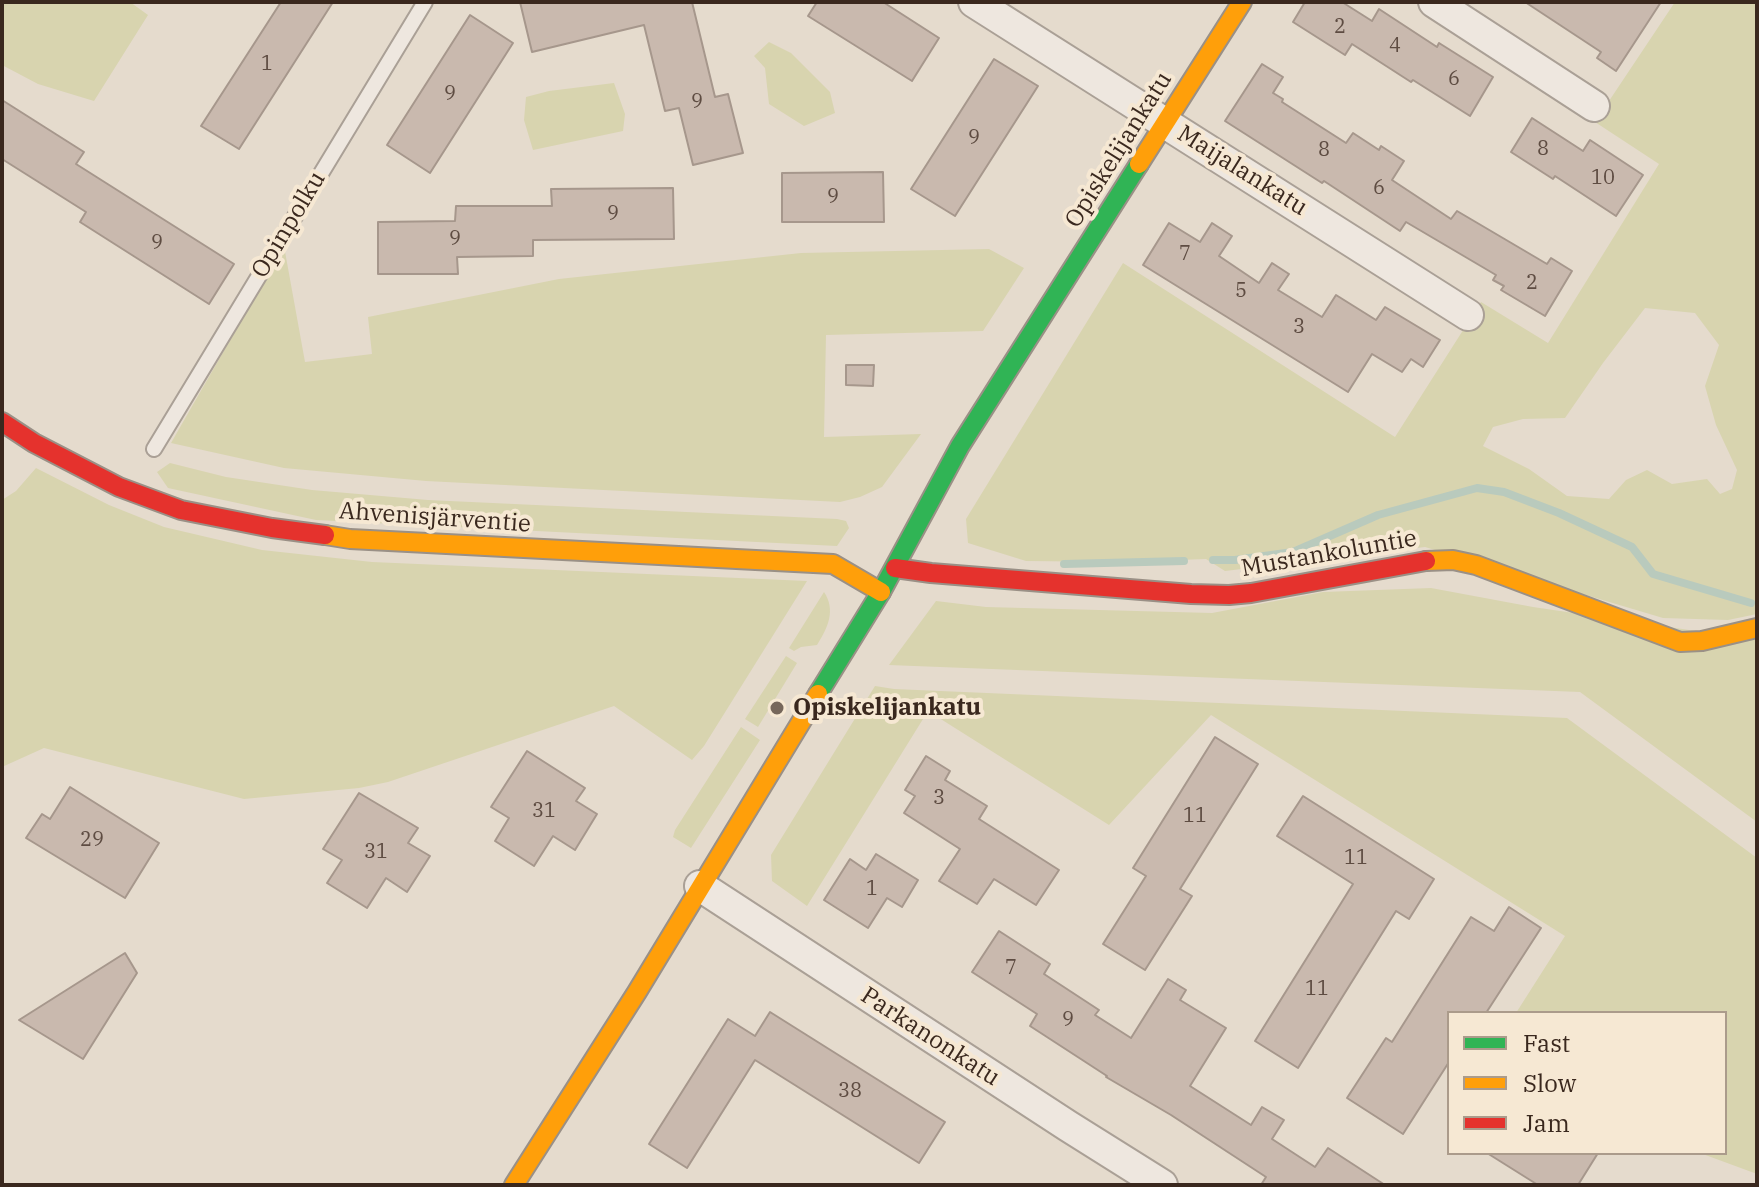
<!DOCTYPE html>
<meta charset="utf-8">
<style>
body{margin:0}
#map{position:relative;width:1759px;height:1187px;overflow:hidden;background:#e5dbcd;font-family:"IBM Plex Serif",serif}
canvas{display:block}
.frame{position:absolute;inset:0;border:4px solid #3a281e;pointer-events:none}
.legend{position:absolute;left:1447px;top:1011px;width:280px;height:144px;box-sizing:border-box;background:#f6e8d3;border:2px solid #ab9b8b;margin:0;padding:10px 14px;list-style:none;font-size:24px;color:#3a281e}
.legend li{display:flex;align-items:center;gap:16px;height:40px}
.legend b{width:40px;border:2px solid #ab9b8b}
</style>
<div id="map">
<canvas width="1759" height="1187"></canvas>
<div class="frame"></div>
<ul class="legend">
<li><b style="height:10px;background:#30b455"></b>Fast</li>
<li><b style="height:10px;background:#ff9f0a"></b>Slow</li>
<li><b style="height:10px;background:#e5322d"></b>Jam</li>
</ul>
</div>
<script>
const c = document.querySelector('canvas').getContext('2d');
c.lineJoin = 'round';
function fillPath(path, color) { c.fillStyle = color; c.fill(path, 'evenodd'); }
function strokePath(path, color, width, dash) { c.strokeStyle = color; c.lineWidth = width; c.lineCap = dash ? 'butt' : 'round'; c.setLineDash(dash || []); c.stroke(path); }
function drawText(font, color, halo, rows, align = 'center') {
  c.font = font + ' "IBM Plex Serif",serif'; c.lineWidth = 8; c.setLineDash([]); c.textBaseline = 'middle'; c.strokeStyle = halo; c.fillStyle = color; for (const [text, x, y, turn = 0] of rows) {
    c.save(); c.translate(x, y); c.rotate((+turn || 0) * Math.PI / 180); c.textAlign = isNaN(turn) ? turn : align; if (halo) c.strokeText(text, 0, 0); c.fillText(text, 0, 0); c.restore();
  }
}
fillPath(new Path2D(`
 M2,2H130L148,15L94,101L38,84L2,65Z
 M1675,2H1757V614L1728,620L1663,618L1425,547L1225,571L1206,559L1123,562L1026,561L968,543L966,519L1123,263L1395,437L1481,302L1548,343L1659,164L1595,122ZM1645,308L1695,313L1719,345L1705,386L1716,425L1737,470L1732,489L1720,494L1707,479L1672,484L1647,470L1626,480L1609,499L1567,496L1529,469L1483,446L1493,427L1523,419L1565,418L1603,363Z
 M769,42L791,53L830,92L835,113L804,126L769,104L765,68L754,56Z
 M614,83L625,114L623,131L533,150L524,120L526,97L549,91Z
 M284,246L305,362L372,354L368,317L559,279L801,253L989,249L1024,268L983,331L826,335L824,437L921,434L882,487L860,497L840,502L426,481L284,468L171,443Z
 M170,463L226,477L312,490L428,500L837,519L846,521L849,528L837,546L316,520L168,488L157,472Z
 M36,468L109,505L164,527L262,550L372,562L807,581L704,746L692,760L614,706L388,782L359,788L244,799L44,748L2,767V500L16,491Z
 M1431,588L1533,607L1757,640V822L1580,692L889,665L936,601L986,607L1212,613L1323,592Z
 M824,592C836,610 828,628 817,645L801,647L794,651L789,648Z
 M786,656L797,663L758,727L745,719Z
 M875,686L894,689L1567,718L1757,858V1174L1700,1153H1725V1013H1516L1565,936L1211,715L1109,825L928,711L807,906L772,881L771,855Z
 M741,727L760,740L691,848L673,837L675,830Z`), '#d8d4af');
strokePath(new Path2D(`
 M1213,560H1235L1293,552L1378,515L1477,488L1504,492L1559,513L1632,547L1653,574L1751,603
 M1064,564L1184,561`), '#b9cabd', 8);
const building = new Path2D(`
 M281,2H333L239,149L201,126Z
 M520,2H692L715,97L728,94L743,153L693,165L679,108L665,111L644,25L532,52Z
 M817,2H883L939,38L912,81L808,16Z
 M1305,2H1342L1372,21L1379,9L1437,47L1439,43L1493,77L1470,116L1413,80L1411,82L1352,44L1345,55L1293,22Z
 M1525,2H1661L1616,71L1597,58L1601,52Z
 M470,15L513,43L430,173L387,145Z
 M994,59L1038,86L955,216L911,189Z
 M1262,64L1283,77L1273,93L1283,99L1282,102L1346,143L1353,133L1379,150L1381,146L1404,161L1392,180L1451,219L1457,211L1547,264L1551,258L1572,271L1545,316L1501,290L1504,286L1493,280L1496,275L1406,222L1400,231L1324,181L1322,183L1225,121Z
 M2,100L84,152L76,164L234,264L209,304L80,222L86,212L2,159Z
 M1532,118L1583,151L1590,140L1643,175L1616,216L1555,176L1553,179L1511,152Z
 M883,172L884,222H782V173Z
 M673,188L674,239L533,240V256L457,257L458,274H378V222L455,221L456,206H552L551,189Z
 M1169,223L1200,242L1212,223L1232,236L1219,256L1259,283L1272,263L1289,274L1278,290L1322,317L1336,295L1376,320L1385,307L1440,340L1423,367L1411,359L1402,372L1372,354L1348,392L1143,265Z
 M846,365H874L873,386L846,385Z
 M1215,737L1258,764L1180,889L1192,896L1145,970L1103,944L1146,876L1133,868Z
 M527,751L585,788L576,801L597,814L575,850L553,836L534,866L495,841L509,818L491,807Z
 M926,756L950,771L945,780L987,806L979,819L1059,870L1036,905L994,879L977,904L939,881L960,849L904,813L915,796L905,790Z
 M70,787L159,843L125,898L26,838L42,814L50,819Z
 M359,793L418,828L408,843L430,856L407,892L386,878L367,908L327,883L342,860L323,849Z
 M1303,796L1434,879L1409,919L1396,911L1298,1068L1255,1041L1353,884L1277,836Z
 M876,854L918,880L902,907L887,898L868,928L824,900L850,859L866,870Z
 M1509,907L1541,928L1486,1013H1449V1062L1403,1134L1347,1098L1386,1038L1392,1042L1471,917L1494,931Z
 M999,931L1050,964L1044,974L1099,1010L1095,1015L1131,1038L1168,979L1186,990L1180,1000L1226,1028L1190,1086L1251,1125L1262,1107L1284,1120L1272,1139L1315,1167L1328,1148L1385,1185H1261L1266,1177L1171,1115L1106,1077L1107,1076L1030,1026L1037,1014L972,972Z
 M125,953L137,973L83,1059L19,1020Z
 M770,1012L945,1122L919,1163L755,1060L687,1168L649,1144L728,1019L755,1036Z
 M1487,1153H1598L1578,1185H1538Z`);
fillPath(building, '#c9b9ae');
strokePath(building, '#a6978c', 2);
const lane = new Path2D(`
 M154,449L425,2`);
const street = new Path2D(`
 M974,2L1468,315
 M1434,2L1594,106
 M700,886L1068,1126L1162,1185`);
const fast = new Path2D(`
 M818,694L881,592L960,446L1139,164`);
const slow = new Path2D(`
 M1139,164L1242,2
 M325,535L350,539L833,564L881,592
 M1426,561L1453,560L1476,565L1680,642L1702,641L1757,628
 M514,1185L637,992L818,694`);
const jam = new Path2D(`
 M2,422L34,443L119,487L181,510L272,528L325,535
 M895,568L931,573L1191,594L1229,595L1251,593L1426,561`);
strokePath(lane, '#aaa096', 18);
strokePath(street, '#aaa096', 34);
strokePath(fast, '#9a9086', 22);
strokePath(slow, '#9a9086', 22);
strokePath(jam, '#9a9086', 22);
strokePath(lane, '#eee7df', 14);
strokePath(street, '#eee7df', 30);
strokePath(fast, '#30b455', 18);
strokePath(slow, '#ff9f0a', 18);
strokePath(jam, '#e5322d', 18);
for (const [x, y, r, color] of [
 [777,708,8,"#76675b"]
]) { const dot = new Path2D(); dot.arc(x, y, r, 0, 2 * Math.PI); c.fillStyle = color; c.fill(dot); strokePath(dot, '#f6e8d3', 3); }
drawText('20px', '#5e4c42', null, [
 ["2",1340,27],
 ["4",1395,46],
 ["1",267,64],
 ["6",1454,79],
 ["9",450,94],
 ["9",697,102],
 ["9",974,138],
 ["8",1543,149],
 ["8",1324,150],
 ["10",1603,178],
 ["6",1379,188],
 ["9",833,197],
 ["9",613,214],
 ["9",455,239],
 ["9",157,243],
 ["7",1185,254],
 ["2",1532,283],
 ["5",1241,291],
 ["3",1299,327],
 ["3",939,798],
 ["31",544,811],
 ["11",1195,816],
 ["29",92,840],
 ["31",376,852],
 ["11",1356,858],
 ["1",872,889],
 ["7",1011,968],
 ["11",1317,989],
 ["9",1068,1020],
 ["38",850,1091]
]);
drawText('24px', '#3a281e', '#f6e8d3', [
 ["Opiskelijankatu",1119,150,-58],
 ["Maijalankatu",1242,171,32],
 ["Opinpolku",289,225,-59],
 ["Ahvenisjärventie",435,518,4],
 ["Mustankoluntie",1329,554,-10],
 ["Parkanonkatu",930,1037,33]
]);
drawText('bold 24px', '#3a281e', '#f6e8d3', [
 ["Opiskelijankatu",793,708]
], 'left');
</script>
